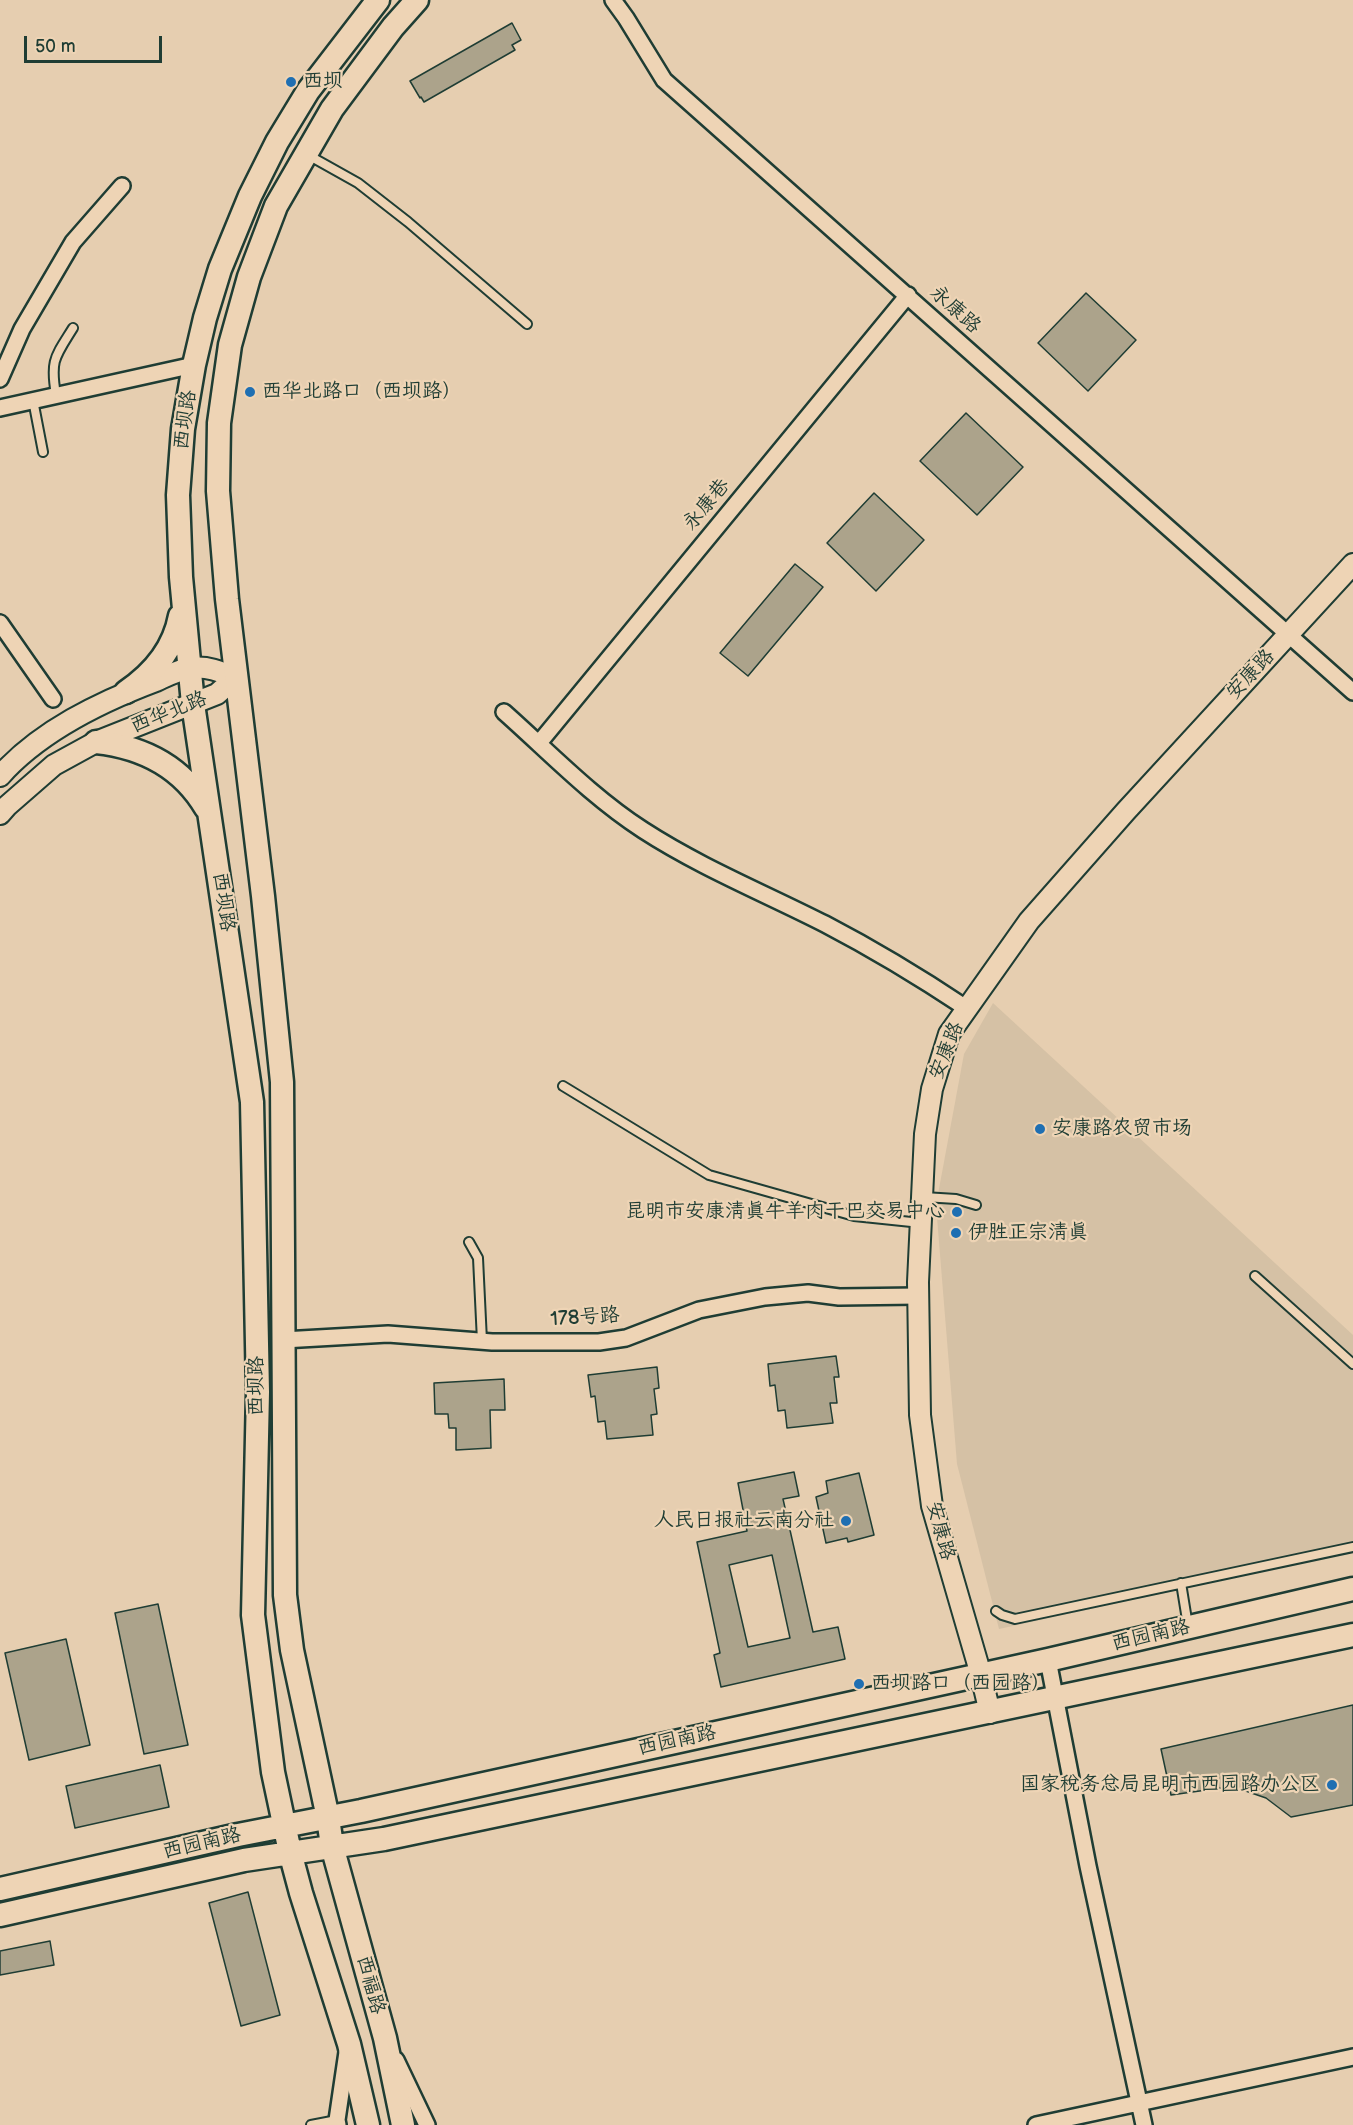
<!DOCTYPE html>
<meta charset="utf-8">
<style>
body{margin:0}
#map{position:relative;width:1353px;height:2125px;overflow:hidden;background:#e6ceb0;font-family:"Balsamiq Sans",sans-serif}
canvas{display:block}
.scale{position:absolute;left:24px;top:36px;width:138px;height:27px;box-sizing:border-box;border:3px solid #1f3d34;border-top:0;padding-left:8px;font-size:18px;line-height:21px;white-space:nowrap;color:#1f3d34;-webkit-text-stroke:4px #eed4b5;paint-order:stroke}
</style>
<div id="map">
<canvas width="1353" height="2125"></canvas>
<div class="scale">50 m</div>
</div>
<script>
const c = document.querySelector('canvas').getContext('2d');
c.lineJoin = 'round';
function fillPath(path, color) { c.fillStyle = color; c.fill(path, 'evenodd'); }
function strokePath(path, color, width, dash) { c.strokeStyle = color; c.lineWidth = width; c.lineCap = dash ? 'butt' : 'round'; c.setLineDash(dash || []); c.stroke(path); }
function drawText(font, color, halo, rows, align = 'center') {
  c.font = font + ' "Balsamiq Sans","LXGW WenKai TC",sans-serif'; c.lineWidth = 4.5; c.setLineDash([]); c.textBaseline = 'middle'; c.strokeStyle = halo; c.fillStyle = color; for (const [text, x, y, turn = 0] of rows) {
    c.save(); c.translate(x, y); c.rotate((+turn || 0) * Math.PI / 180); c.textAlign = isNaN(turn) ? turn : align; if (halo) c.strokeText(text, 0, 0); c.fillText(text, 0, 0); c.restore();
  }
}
fillPath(new Path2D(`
 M993,1003L1353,1335V1552L999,1629L957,1464L936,1205L964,1054Z`), '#d5c1a5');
const building = new Path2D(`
 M512,23L521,40L512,45L515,50L424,102L421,97L420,98L410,81Z
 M1086,293L1136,340L1088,391L1038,343Z
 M966,413L1023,467L977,515L920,461Z
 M874,493L924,540L876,591L827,543Z
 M795,564L823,587L748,676L720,653Z
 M836,1356L839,1377H834L837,1403H830L833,1423L787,1428L785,1410L778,1411L775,1385L770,1386L768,1364Z
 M657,1367L659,1388L654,1389L657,1414L651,1415L653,1435L607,1439L605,1421L598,1422L595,1396L591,1397L588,1375Z
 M504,1379L505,1410H490L491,1448L456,1450V1428H449L448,1414H435L434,1383Z
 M794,1472L799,1496L783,1499L813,1632L838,1627L845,1659L721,1687L714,1655L720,1653L697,1542L747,1531L738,1483ZM772,1555L790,1638L748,1647L729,1565Z
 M859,1473L874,1535L848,1542L847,1538L826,1543L816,1497L828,1493L826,1481Z
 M158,1604L188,1745L144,1754L115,1613Z
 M66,1639L90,1745L29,1760L5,1653Z
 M1353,1705V1805L1291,1817L1266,1798L1237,1788H1221L1171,1795L1161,1749Z
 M160,1765L169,1807L75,1828L66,1786Z
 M248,1892L280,2015L241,2026L209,1903Z
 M50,1941L54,1965L0,1975V1951Z`);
fillPath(building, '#aca38b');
strokePath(building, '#1f3d34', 1.5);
const service = new Path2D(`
 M308,155L358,183L408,222L527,324
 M56,395C50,360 55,357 73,328
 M33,400L43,452
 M563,1086L709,1175L854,1216L921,1223
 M924,1197L956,1199L976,1205
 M469,1242L478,1258L482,1341
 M1255,1276L1353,1364
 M1181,1583L1188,1626
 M996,1611L1002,1615L1015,1619L1353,1547
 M311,2125L337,2120`);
const minor = new Path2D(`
 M613,0L626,18L664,80L1353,692
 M0,379L22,329L73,242L122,186
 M0,408L194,365
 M0,623L53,699
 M504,712C549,752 592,797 643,830C700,867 764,893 825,924C873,949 921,978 966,1008
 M539,743L908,295
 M283,1340L388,1334L492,1342H599L626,1338L699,1310L765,1297L808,1293L839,1297L918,1296
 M1048,1660L1088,1866L1144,2125
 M396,2060L427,2125
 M338,2125L337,2120L347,2052
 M1036,2125L1353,2057`);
const tertiary = new Path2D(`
 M0,776C40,731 100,702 156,681C167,676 180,669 191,668C207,666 220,671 235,678L217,694L96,742L54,765L7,806L0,814
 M990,1713L981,1675L932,1506L920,1415L918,1282L925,1134L932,1089L949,1034L1029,921L1126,811L1353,564`);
const secondary = new Path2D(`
 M126,692C154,673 174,649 180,616
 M96,742C143,747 182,767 206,808
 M0,1889L238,1835L361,1811L1048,1660L1353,1589
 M0,1915L244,1860L384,1839L1353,1635
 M368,2125L349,2044L301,1893L290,1852L273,1772L253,1615L258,1392L252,1102L193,704L181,577L178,495L183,429L194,365L205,318L220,269L250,196L277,142L308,91L378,0
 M403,2125L385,2038L332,1846L328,1818L292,1650L285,1595L282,1082L263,896L227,599L218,491L219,423L230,345L249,277L276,206L332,109L393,27L417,0`);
strokePath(service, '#1f3d34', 12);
strokePath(minor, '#1f3d34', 20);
strokePath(tertiary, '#1f3d34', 24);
strokePath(secondary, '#1f3d34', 27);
strokePath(service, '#eed4b5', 8);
strokePath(minor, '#eed4b5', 15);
strokePath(tertiary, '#eed4b5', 20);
strokePath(secondary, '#eed4b5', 22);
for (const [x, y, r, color] of [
 [291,82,6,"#1f6fb2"],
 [250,392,6,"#1f6fb2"],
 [1040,1129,6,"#1f6fb2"],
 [957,1212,6,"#1f6fb2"],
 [956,1233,6,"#1f6fb2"],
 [846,1521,6,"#1f6fb2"],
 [859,1684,6,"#1f6fb2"],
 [1332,1785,6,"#1f6fb2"]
]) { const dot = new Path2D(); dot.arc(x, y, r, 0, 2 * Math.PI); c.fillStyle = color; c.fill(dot); strokePath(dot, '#eed4b5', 2); }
drawText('20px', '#1f3d34', '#eed4b5', [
 ["西坝",303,82],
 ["西华北路口（西坝路）",262,392],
 ["安康路农贸市场",1052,1129],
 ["昆明市安康清真牛羊肉干巴交易中心",945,1212,"right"],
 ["伊胜正宗清真",968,1233],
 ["人民日报社云南分社",834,1521,"right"],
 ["西坝路口（西园路）",871,1684],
 ["国家税务总局昆明市西园路办公区",1320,1785,"right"]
], 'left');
drawText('20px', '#1f3d34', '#eed4b5', [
 ["永康路",955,310,42],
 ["西坝路",186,420,-82],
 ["永康巷",707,505,-50],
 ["安康路",1251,675,-47],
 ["西华北路",169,713,-22],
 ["西坝路",223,902,82],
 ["安康路",947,1051,-68],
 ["178号路",585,1318,-4],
 ["西坝路",257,1386,-90],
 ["安康路",940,1531,75],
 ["西园南路",1151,1636,-13],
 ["西园南路",677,1741,-12],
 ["西园南路",202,1844,-13],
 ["西福路",370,1985,75]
]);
</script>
